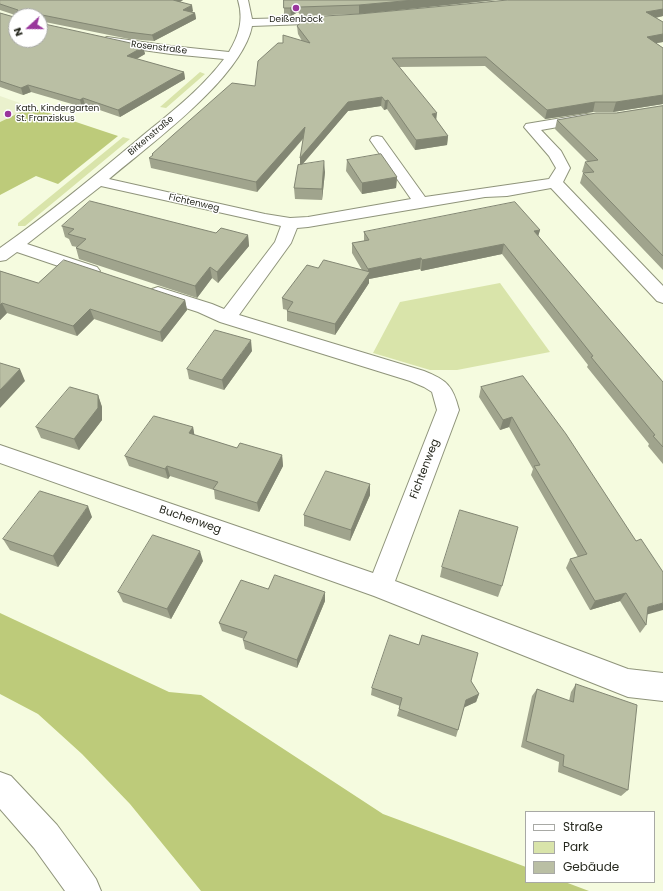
<!DOCTYPE html>
<meta charset="utf-8">
<style>
body{margin:0}
#map{position:relative;width:663px;height:891px;overflow:hidden;background:#f5fbdf;font-family:Poppins,sans-serif}
canvas{display:block}
.legend{position:absolute;left:525px;top:811px;width:130px;height:72px;box-sizing:border-box;background:#fff;border:1px solid #a8a9a5;margin:0;padding:5px 7px;list-style:none;font-size:12px;color:#26281e}
.legend li{display:flex;align-items:center;gap:8px;height:20px}
.legend b{width:20px;border:1px solid #a8a9a5}
.north{position:absolute;left:8px;top:8px;width:40px;height:40px;box-sizing:border-box;background:#fff;border:1px solid #a8a9a5;border-radius:50%;rotate:249deg;font-size:11px;font-weight:700;line-height:16px;text-align:center;color:#26281e}
.north::after{content:'';display:block;margin:auto;width:14px;height:18px;background:#99369c;clip-path:polygon(50% 0,100% 100%,50% 72%,0 100%)}
</style>
<div id="map">
<canvas width="663" height="891"></canvas>
<ul class="legend">
<li><b style="height:5px;background:#fff"></b>Straße</li>
<li><b style="height:11px;background:#d9e4aa"></b>Park</li>
<li><b style="height:11px;background:#babfa4"></b>Gebäude</li>
</ul>
<div class="north">N</div>
</div>
<script>
const c = document.querySelector('canvas').getContext('2d');
c.lineJoin = 'round';
function fillPath(path, color) { c.fillStyle = color; c.fill(path, 'evenodd'); }
function strokePath(path, color, width, dash) { c.strokeStyle = color; c.lineWidth = width; c.lineCap = dash ? 'butt' : 'round'; c.setLineDash(dash || []); c.stroke(path); }
function drawText(font, color, halo, rows, align = 'center') {
  c.font = font + ' Poppins,sans-serif'; c.lineWidth = 3; c.setLineDash([]); c.textBaseline = 'middle'; c.strokeStyle = halo; c.fillStyle = color; for (const [text, x, y, turn = 0] of rows) {
    c.save(); c.translate(x, y); c.rotate((+turn || 0) * Math.PI / 180); c.textAlign = isNaN(turn) ? turn : align; if (halo) c.strokeText(text, 0, 0); c.fillText(text, 0, 0); c.restore();
  }
}
fillPath(new Path2D(`
 M0,96L31,107L0,122Z`), '#eaf1cd');
fillPath(new Path2D(`
 M200,72L205,74L166,108L160,107Z
 M123,137L130,139L25,226H18V223Z
 M500,283L550,352L457,370H430L373,353L400,302Z`), '#d9e4aa');
fillPath(new Path2D(`
 M31,107L118,136L58,184L36,176L0,195V122Z
 M0,613L169,692L201,695L383,814L526,867V882H565L589,891H201L130,804L82,754L38,714L0,694Z`), '#bdcb7a');
const minor = new Path2D(`
 M238,0H248L252,19L332,17L338,20L332,23L252,26C242,78 149,145 109,179L265,214L290,218L308,217L411,199L370,140L372,137L377,136L382,137L425,197L549,179L556,168L549,156L524,127L526,124L586,114L591,115L593,118L591,121L586,122L541,130L561,151L570,168L563,182L663,286V303L657,301L551,188L507,196L485,197L308,227L297,228L291,243L239,315L424,371C447,380 453,386 459,410L395,581L628,669L663,673V701L628,697L374,596L0,463V445L373,573L437,410L432,392L424,387L410,381L220,322L198,312L152,297L149,293L152,289L158,287L212,304L224,309L275,242L281,226L101,186L27,244L97,267L100,271L97,275L91,276L85,275L17,252L6,260L0,261V248C47,215 91,179 135,142C166,116 199,92 224,59L171,54L107,45L103,43L101,41L103,39L107,37L171,46L229,52C239,35 244,20 238,0Z
 M0,772L11,776L57,825L87,866L96,879L101,891H65L34,848L0,809Z`);
strokePath(minor, '#8f947b', 2);
fillPath(minor, '#fff');
fillPath(new Path2D(`
 M0,0H183L180,2L193,11L192,12L195,13L196,19L154,41L129,39L40,21V16H16V40L135,44V45L143,47L145,54L137,59L184,72L185,79L120,117L85,105L82,107L31,92L23,95L0,87V13L14,17L15,15L0,10Z
 M284,0H496L359,14L301,16L298,12L291,16H284Z
 M663,0V16L656,18L663,22V42L656,43L663,48V104L613,112H593L545,119L485,66L399,67L436,120L448,136L447,145L415,150L387,109L384,110L381,106L348,111L302,165L325,172L322,200L295,199L294,188L300,165L303,139L257,192L151,168L149,158L152,156V154L255,86L302,41L298,34L297,26Z
 M663,106V270L580,183L583,173H584L582,172L585,162H588L555,129L557,120L616,113Z
 M347,160L397,177L396,188L362,194L346,171Z
 M62,226L248,235L249,246L218,283L212,278L197,298L79,259L76,248L77,247L72,246L69,239L65,237Z
 M540,230L538,236L663,382V464L648,446L649,444L587,367L588,365L502,254L421,271L420,269L369,279V283L335,335L287,321V310L283,309L282,298L318,268L362,270L352,253V243L364,241V232Z
 M0,271L38,283L185,300L187,310L162,342L94,319L77,336L7,313L0,320Z
 M252,351L224,390L189,379L187,369Z
 M523,376L647,614L646,625L640,633L620,601L590,610L566,568L570,559L578,557L531,475L533,469L509,427L500,430L479,397L481,387Z
 M98,395L102,407V420L79,450L41,438L36,427Z
 M193,427L194,435L237,448L282,455L283,466L259,512L215,499L214,490L170,476L168,479L129,466L125,456Z
 M370,484V495L350,541L304,526V515Z
 M92,517L58,567L10,550L3,539Z
 M203,561L171,619L123,602L118,592Z
 M442,567L502,586L498,597L440,577Z
 M268,589L325,601L297,668L245,649L243,640L244,639L222,631L219,623Z
 M471,681L479,694L476,702L464,707L458,730L456,737L397,716L400,706L371,695L372,688Z
 M576,684L628,790L621,796L558,772L559,762L521,747L532,696L537,689L569,701L571,692Z`), '#a0a48d');
fillPath(new Path2D(`
 M171,0H183L172,6Z
 M414,0H496L359,14V5Z
 M298,4V12L291,16L290,8Z
 M192,5L193,11L184,16L183,10Z
 M663,9V16L643,20L646,12Z
 M195,13L196,19L154,41L152,35Z
 M663,34V42L644,45L647,37Z
 M143,47L145,54L129,63L127,56Z
 M184,72L185,79L120,117L118,110Z
 M28,85L31,92L23,95L21,88Z
 M663,95V104L613,112L616,102Z
 M382,97L381,106L348,111L300,167V158L348,102Z
 M83,98L85,105L82,107L80,100Z
 M388,100L387,109L384,110L385,101Z
 M595,102L593,112L545,119L547,110Z
 M437,113L436,122L432,114Z
 M305,127V136L257,192L256,182Z
 M448,136L447,145L415,150L416,140Z
 M324,161L325,172L322,200V189Z
 M397,177L396,188L362,194V183Z
 M540,230L537,240L534,231Z
 M248,235L249,246L218,283L217,272Z
 M504,244L502,254L421,271L422,260Z
 M421,258L420,269L369,279V283L335,335V324L368,275V269Z
 M210,267L212,278L197,298L195,286Z
 M185,300L187,310L162,342L160,332Z
 M2,303L7,313L0,320V305Z
 M90,309L94,319L77,336L73,326Z
 M251,340L252,351L224,390L222,380Z
 M20,369L25,381L0,408V390Z
 M98,395L102,407V420L79,450L74,439Z
 M512,417L509,427L500,430L503,420Z
 M193,427L195,438L189,433Z
 M282,455L283,466L259,512L257,503Z
 M167,466L170,476L168,479L165,469Z
 M370,484V495L350,541L351,530Z
 M88,506L92,517L58,567L53,556Z
 M200,551L203,561L171,619L167,609Z
 M325,592V601L297,668V660Z
 M626,593L620,601L590,610L595,601Z
 M663,603V610L642,616L648,607Z
 M479,694L476,702L463,708L466,700Z`), '#828673');
const building = new Path2D(`
 M0,0H173L192,5L183,10L195,13L152,35L128,32L37,14V16H16V40H40V23L135,44L133,45L143,47L127,56L184,72L118,110L83,98L80,100L28,85L21,88L0,81V13L14,17L18,10L0,4Z
 M284,0H414L359,5L300,7L298,4L290,8H284Z
 M508,0H663V9L646,12L663,22V34L647,37L663,48V95L616,102H595L547,110L486,57L392,58L437,113L432,114L448,136L416,140L388,100L385,101L382,97L348,102L300,158L305,127L256,182L149,158L153,155L152,154L173,135L232,83L255,86L258,61L278,43H283V35L310,43L297,26L307,17L359,14Z
 M663,106V256L583,173L594,172L585,162L598,160L557,120L596,113H616Z
 M381,154L397,177L362,183L347,160Z
 M324,161L322,189L294,188L298,165Z
 M90,201L216,233L221,228L248,235L217,272L210,267L195,286L76,248L86,239L68,234L74,229L62,226Z
 M515,202L540,230L534,231L663,382V447L653,436L655,435L591,357L593,356L504,244L422,260L421,258L368,269L352,243L369,240L364,232Z
 M64,260L185,300L160,332L90,309L73,326L2,303L0,305V271L38,283Z
 M324,260L370,272L335,324L287,311L293,302L282,298L307,265L318,268Z
 M215,330L251,340L222,380L187,369Z
 M0,363L20,369L0,390Z
 M523,376L566,434L636,541L641,539L663,572V603L648,607L646,625L626,593L595,601L570,559L587,554L534,466L540,465L512,417L503,420L481,387Z
 M70,387L98,395V408L74,439L36,427Z
 M154,416L193,427L189,433L237,448L240,443L282,455L257,503L213,489L218,482L167,466L165,469L125,456Z
 M326,471L370,484L351,530L304,515Z
 M40,491L88,506L53,556L3,539Z
 M460,510L518,527L502,586L442,567Z
 M153,535L200,551L167,609L118,592Z
 M275,575L325,592L297,660L243,640L247,632L219,623L241,580L268,589Z
 M390,635L419,645L422,635L478,653L471,681L479,694L466,700L458,730L399,709L402,698L372,688Z
 M576,684L637,705L628,790L563,766L564,755L526,741L537,689L573,702Z`);
fillPath(building, '#babfa4');
strokePath(building, '#828673', 1);
for (const [x, y, r, color] of [
 [296,8,4,"#99369c"],
 [8,114,4,"#99369c"]
]) { const dot = new Path2D(); dot.arc(x, y, r, 0, 2 * Math.PI); c.fillStyle = color; c.fill(dot); strokePath(dot, '#fff', 1.5); }
drawText('9px', '#26281e', '#fff', [
 ["Deißenböck",296,20],
 ["Kath. Kindergarten",16,109,"left"],
 ["St. Franziskus",16,119,"left"]
]);
drawText('9px', '#26281e', '#fff', [
 ["Rosenstraße",159,48,7],
 ["Birkenstraße",151,136,-40],
 ["Fichtenweg",194,203,13]
]);
drawText('11px', '#26281e', '#fff', [
 ["Fichtenweg",425,469,-69],
 ["Buchenweg",190,520,19]
]);
</script>
